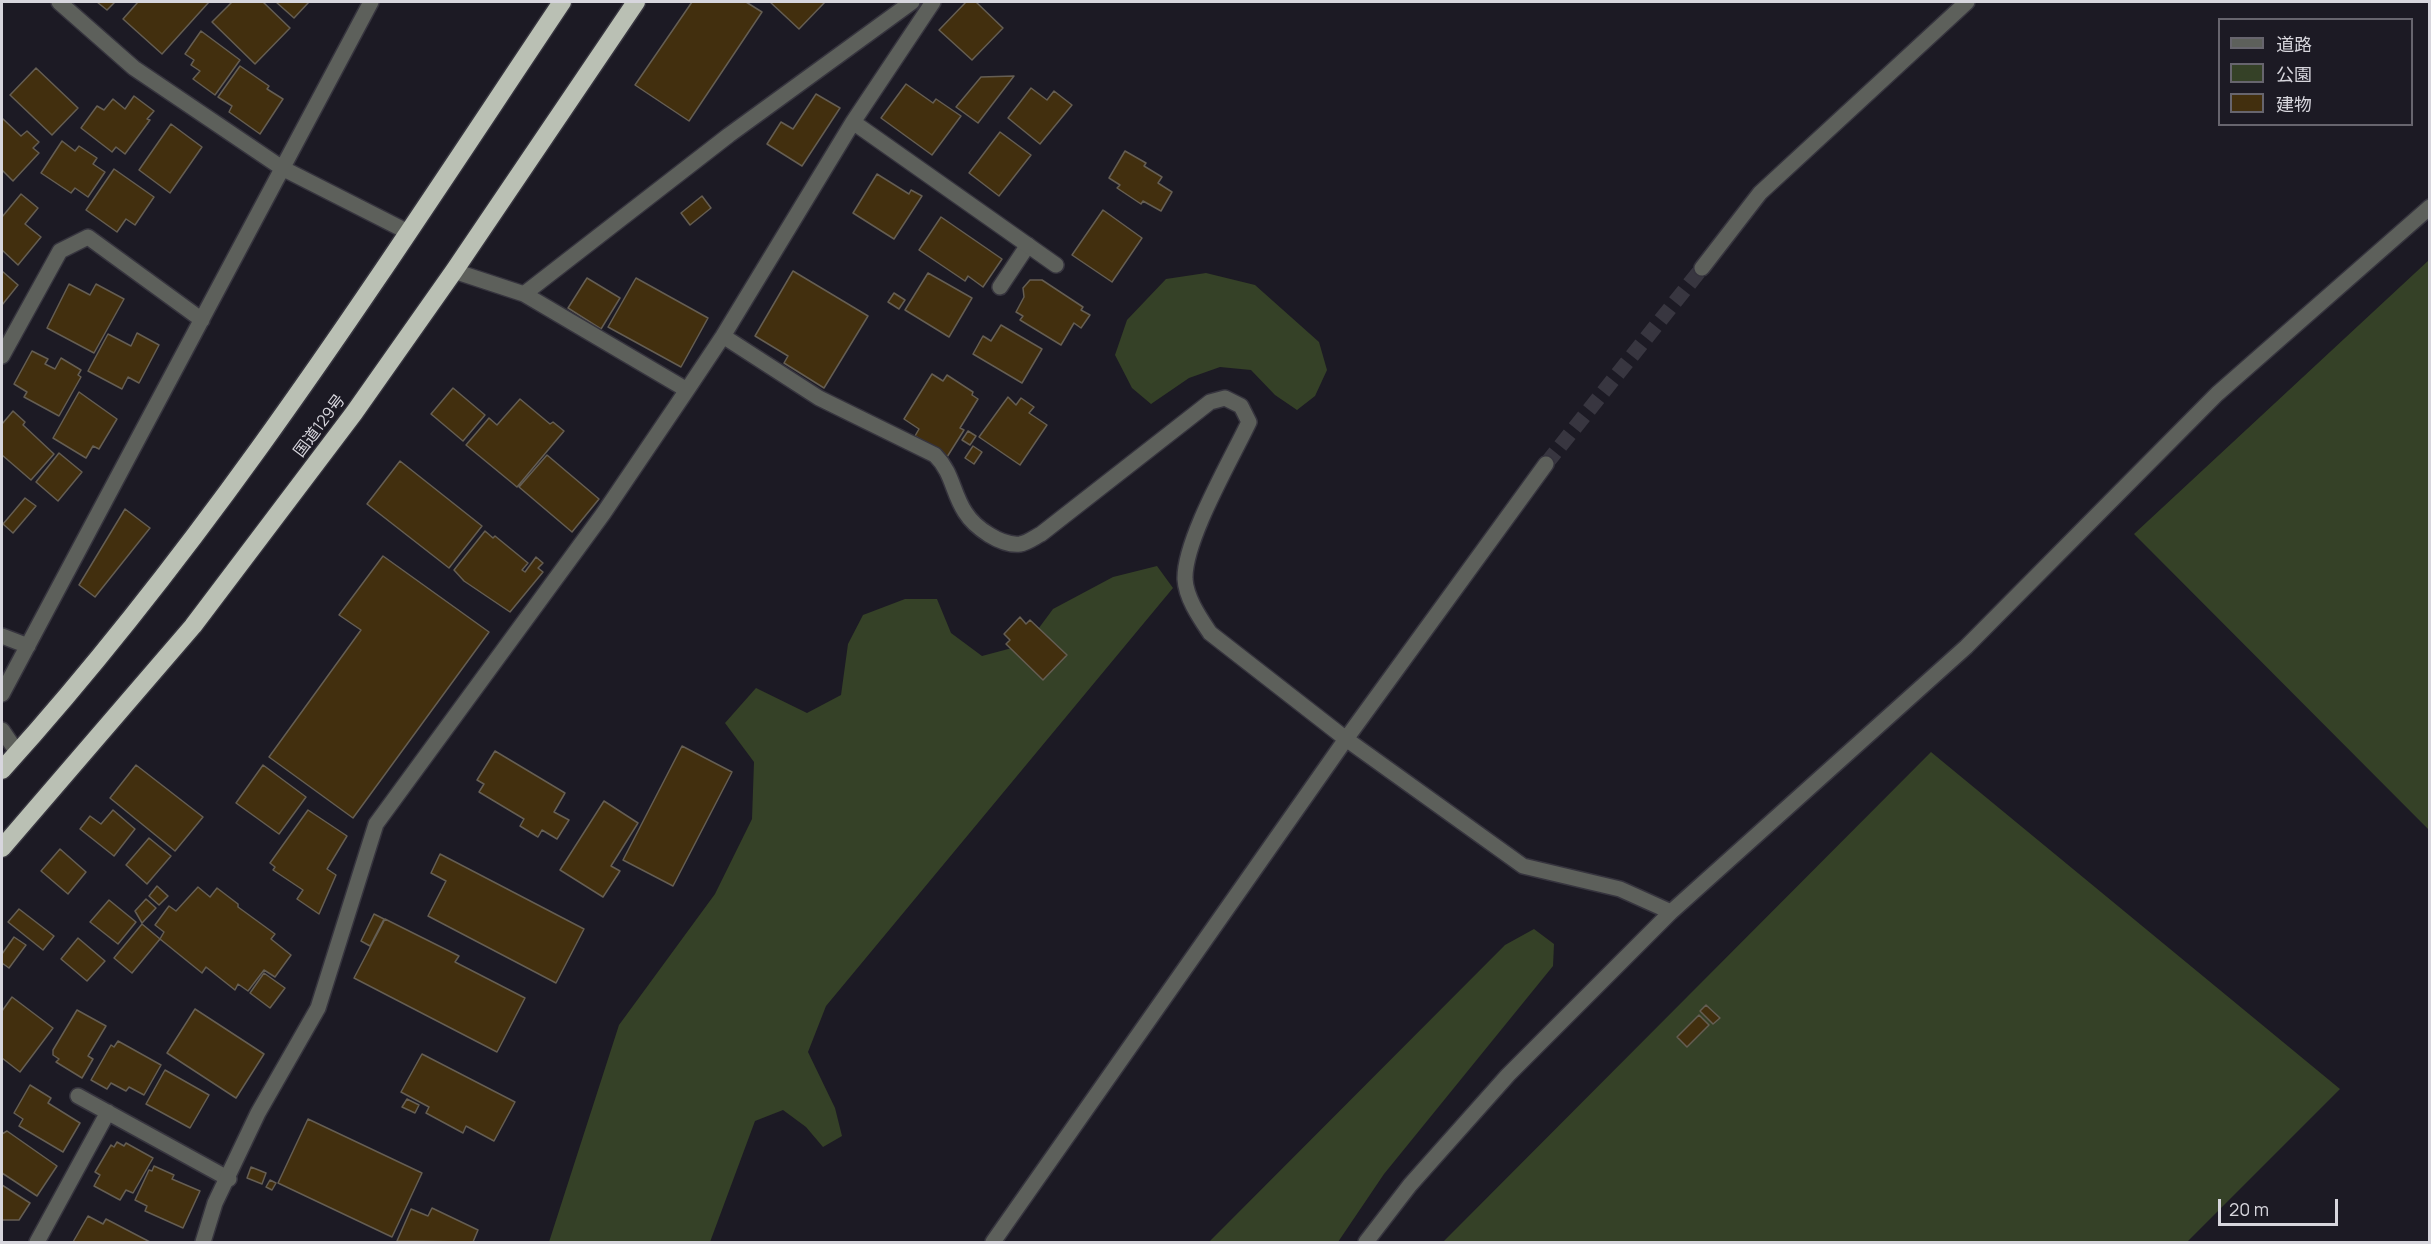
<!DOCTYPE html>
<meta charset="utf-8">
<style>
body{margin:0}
#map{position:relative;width:2431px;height:1244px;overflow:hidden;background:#1c1a24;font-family:Manrope,"Noto Sans JP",sans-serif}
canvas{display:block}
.frame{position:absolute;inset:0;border:3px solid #d7d6dd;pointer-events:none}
.legend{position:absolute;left:2218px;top:18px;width:195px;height:108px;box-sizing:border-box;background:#1c1a24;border:2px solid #67656e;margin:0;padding:8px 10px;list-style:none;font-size:18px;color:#d7d6dd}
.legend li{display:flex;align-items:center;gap:12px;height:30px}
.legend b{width:30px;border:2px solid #67656e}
.scale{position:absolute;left:2218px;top:1199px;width:120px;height:27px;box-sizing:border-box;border:3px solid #d7d6dd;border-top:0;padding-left:8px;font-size:18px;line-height:21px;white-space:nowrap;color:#d7d6dd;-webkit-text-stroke:4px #1c1a24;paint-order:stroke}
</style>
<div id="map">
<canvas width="2431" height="1244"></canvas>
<div class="frame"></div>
<ul class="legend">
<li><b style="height:8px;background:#5d605b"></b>道路</li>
<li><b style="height:16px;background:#354127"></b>公園</li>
<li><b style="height:16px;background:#422f0e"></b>建物</li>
</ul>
<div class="scale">20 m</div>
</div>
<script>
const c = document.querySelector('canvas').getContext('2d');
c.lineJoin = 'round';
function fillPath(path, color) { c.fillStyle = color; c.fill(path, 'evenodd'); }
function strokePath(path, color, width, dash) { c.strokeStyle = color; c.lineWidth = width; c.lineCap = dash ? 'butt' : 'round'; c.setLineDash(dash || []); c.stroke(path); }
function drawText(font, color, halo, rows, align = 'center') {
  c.font = font + ' Manrope,"Noto Sans JP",sans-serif'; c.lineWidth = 4.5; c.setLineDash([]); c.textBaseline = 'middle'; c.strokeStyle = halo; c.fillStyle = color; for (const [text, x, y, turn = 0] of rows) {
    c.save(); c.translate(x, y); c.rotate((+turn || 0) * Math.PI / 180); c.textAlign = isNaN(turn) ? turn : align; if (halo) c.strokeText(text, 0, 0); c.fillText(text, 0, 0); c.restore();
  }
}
fillPath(new Path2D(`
 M2429,260V830L2134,534Z
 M1206,273L1255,285L1319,342L1327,370L1315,396L1297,410L1275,395L1251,370L1220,367L1189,378L1151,404L1132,388L1115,355L1127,320L1166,279Z
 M1157,566L1173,588L826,1006L808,1052L835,1108L842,1136L823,1147L806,1127L783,1110L755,1121L710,1242H549L619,1025L715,894L752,819L754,762L725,723L756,688L807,713L841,695L848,644L863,615L905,599H937L951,633L982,656L1027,644L1053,609L1113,577Z
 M1931,752L2340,1089L2187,1242H1443Z
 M1534,929L1554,944L1553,966L1384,1174L1338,1242H1209L1505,945Z`), '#354127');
const building = new Path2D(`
 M97,2H115L107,10Z
 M138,2H209L162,54L123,19Z
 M232,2H263L290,28L255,64L212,22Z
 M276,2H309L294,18Z
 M692,2H746L762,12L689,121L635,85Z
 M770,2H825L799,29Z
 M966,2H976L1003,28L972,60L939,30Z
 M201,31L240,60L215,95L193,79L200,71L191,65L194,60L185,54Z
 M240,66L269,86L267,89L283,99L260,134L229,112L232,106L218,97Z
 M36,68L78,108L52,135L10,95Z
 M1014,76L978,123L956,107L981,77Z
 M906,84L933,103L936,99L961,116L932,155L881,118Z
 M1031,88L1047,100L1054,91L1072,105L1040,144L1008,118Z
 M816,94L840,108L802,166L767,144L781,122L793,129Z
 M134,96L154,111L147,119L150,120L125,154L116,147L112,152L81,128L97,106L104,110L113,99L125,109Z
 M2,118L21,136L27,131L39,142L33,148L39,153L13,181L2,170Z
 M171,124L202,147L170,193L139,170Z
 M1000,132L1031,155L999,196L969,173Z
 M62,141L75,151L79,146L97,158L93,164L105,172L88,197L75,188L71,193L41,173Z
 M1125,151L1146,163L1144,166L1162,177L1158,183L1172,192L1161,211L1143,201L1141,204L1117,188L1120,185L1109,178Z
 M114,169L154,197L135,225L126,219L117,232L86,210Z
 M877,174L909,194L911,190L922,196L894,239L853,213Z
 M21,194L38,208L25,224L41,237L18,265L2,250V217Z
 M702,196L711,208L690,225L681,213Z
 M1103,210L1142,238L1112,282L1072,255Z
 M941,217L1002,259L983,287L968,276L965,281L919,250Z
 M2,271L18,285L2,305Z
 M793,271L868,316L824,388L784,363L788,356L755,336Z
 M928,273L972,298L949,337L905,310Z
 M587,278L620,298L601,329L568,308Z
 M636,278L708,318L681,367L608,327Z
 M1030,280H1042L1083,307L1081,310L1090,315L1081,328L1074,323L1061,345L1020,320L1023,316L1016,312L1024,297L1023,288Z
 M69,284L90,295L96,284L124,299L94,353L47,328Z
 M894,293L905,300L899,309L888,302Z
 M1001,325L1042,349L1022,383L973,354L983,336L991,341Z
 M137,333L159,345L139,383L128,377L122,389L88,371L108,334L131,346Z
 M32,351L48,359L45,364L55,369L61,358L81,370L78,375L81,377L59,416L24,397L27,392L14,384Z
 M932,374L943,381L947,375L973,392L972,395L978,399L960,428L964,430L947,457L915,436L919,429L904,419Z
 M453,388L485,415L463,441L431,414Z
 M79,392L117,419L99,449L93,446L86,458L53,438Z
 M1008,397L1016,405L1021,398L1034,407L1029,413L1047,425L1020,465L979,437Z
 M520,399L550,424L553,422L564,431L517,487L466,445L489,418L497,425Z
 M13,411L25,422L23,425L54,454L31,480L2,455V424Z
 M968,431L976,436L970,445L962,440Z
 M973,446L982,452L974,464L965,458Z
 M59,453L82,472L58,501L36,482Z
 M547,455L599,499L572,532L519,487Z
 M400,461L482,526L449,568L367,504Z
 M25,498L36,506L13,533L3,524Z
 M125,509L150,528L95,597L79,585Z
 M485,531L493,538L495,536L528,563L522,570L525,572L536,557L543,563L538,568L543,572L510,612L464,581L454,570Z
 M383,556L489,632L353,818L269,757L361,630L339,615Z
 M1020,617L1026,624L1030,620L1067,655L1043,680L1006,644L1010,640L1004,634Z
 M682,746L732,772L673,886L623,860Z
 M495,751L565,793L554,812L569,820L557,839L542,830L538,837L520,826L524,819L479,792L484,784L477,780Z
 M136,765L203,817L175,851L110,798Z
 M263,765L306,797L279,834L236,803Z
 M604,801L638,823L611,866L620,871L603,897L560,870Z
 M113,810L135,829L114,856L80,829L90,816L101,824Z
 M308,810L347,836L327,869L336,875L319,914L297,899L303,890L273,870L275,867L270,863Z
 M149,838L171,856L147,884L126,865Z
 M60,849L86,872L68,894L41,871Z
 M440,854L584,929L556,983L428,916L446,881L431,873Z
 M157,886L168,896L159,905L149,896Z
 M198,887L210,897L217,888L238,904V907L275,934L271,939L291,955L275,977L264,970L248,991L238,984L235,990L206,967L202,973L160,939L132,973L114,958L142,924L160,939L164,932L155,925L169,906L176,911Z
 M146,899L156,908L142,923L135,911Z
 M109,900L136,922L118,944L90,922Z
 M19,909L54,936L43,950L8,922Z
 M374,914L384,919L370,946L361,941Z
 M385,919L459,956L455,962L525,998L497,1052L354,978Z
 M14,937L26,945L9,968L2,963V954Z
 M78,938L105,961L87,981L61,959Z
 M264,973L285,988L270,1008L250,993Z
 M12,997L53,1028L20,1072L2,1058V1011Z
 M1706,1005L1720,1018L1713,1024L1700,1011Z
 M195,1009L264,1054L236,1098L167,1053Z
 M77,1010L106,1026L88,1056L93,1059L82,1078L56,1062L59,1059L53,1055V1050Z
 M1699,1015L1709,1025L1687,1047L1677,1037Z
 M118,1041L161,1065L144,1095L129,1087L126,1091L111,1083L107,1089L91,1080L111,1045L114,1047Z
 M422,1054L515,1102L494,1141L466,1126L463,1133L426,1113L429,1107L401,1092Z
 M165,1070L209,1095L190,1128L146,1104Z
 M30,1085L51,1098L48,1103L80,1123L63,1152L19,1126L23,1119L14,1113Z
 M407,1099L419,1105L415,1113L402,1107Z
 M308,1119L422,1173L392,1237L278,1183Z
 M7,1131L57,1166L37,1196L2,1173V1134Z
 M117,1142L124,1146L126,1143L153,1158L133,1193L126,1190L120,1200L94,1186L100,1175L95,1172L111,1145L114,1147Z
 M154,1166L174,1175L172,1179L200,1191L183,1228L145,1211L147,1206L135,1200L149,1170L152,1171Z
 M251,1167L266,1173L262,1184L247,1178Z
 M270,1180L276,1183L272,1190L266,1187Z
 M2,1185L30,1203L19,1220H2Z
 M432,1208L478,1230L473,1242L397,1241L411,1209L428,1216Z
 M88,1216L103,1224L106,1219L150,1242H73Z`);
fillPath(building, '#422f0e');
strokePath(building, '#655e53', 1.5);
strokePath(new Path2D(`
 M1546,464L1702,268`), '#383640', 15, [15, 8]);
const lane = new Path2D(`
 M1000,287L1028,245
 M78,1096L229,1179
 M37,1242L108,1112`);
const street = new Path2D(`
 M59,2L134,68L282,168L408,232
 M853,122L1056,265
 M1702,268L1760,193L1967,2
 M454,271L524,294L729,135L912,2
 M524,294L687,390
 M723,336L819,398L935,455C953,473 952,492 965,512C975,528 1001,546 1020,544C1027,543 1035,537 1041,534L1210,402L1225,398L1241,406L1249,422C1231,460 1184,540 1185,579C1186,598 1200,618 1210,633L1346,739L1523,866L1620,889L1671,912
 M2,356L60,251L88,237L202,320
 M2,636L28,646
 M2,694L371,2
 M2,730L17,752
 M203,1242L215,1203L258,1113L318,1008L376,824L603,514L687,390L723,336L853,122L933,2
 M993,1242L1346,739L1546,464
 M1366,1242L1410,1185L1508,1075L1671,912L1966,647L2217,394L2430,207`);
const highway = new Path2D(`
 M2,770C215,535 386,265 562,2
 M2,848L193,626L354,413L454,271L636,2`);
strokePath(lane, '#36343e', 18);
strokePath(street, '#36343e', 18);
strokePath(highway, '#36343e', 21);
strokePath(lane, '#5d605b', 15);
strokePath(street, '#5d605b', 15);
strokePath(highway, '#bac0b4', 18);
drawText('16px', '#d7d6dd', '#1c1a24', [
 ["国道129号",320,426,-53]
]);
</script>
